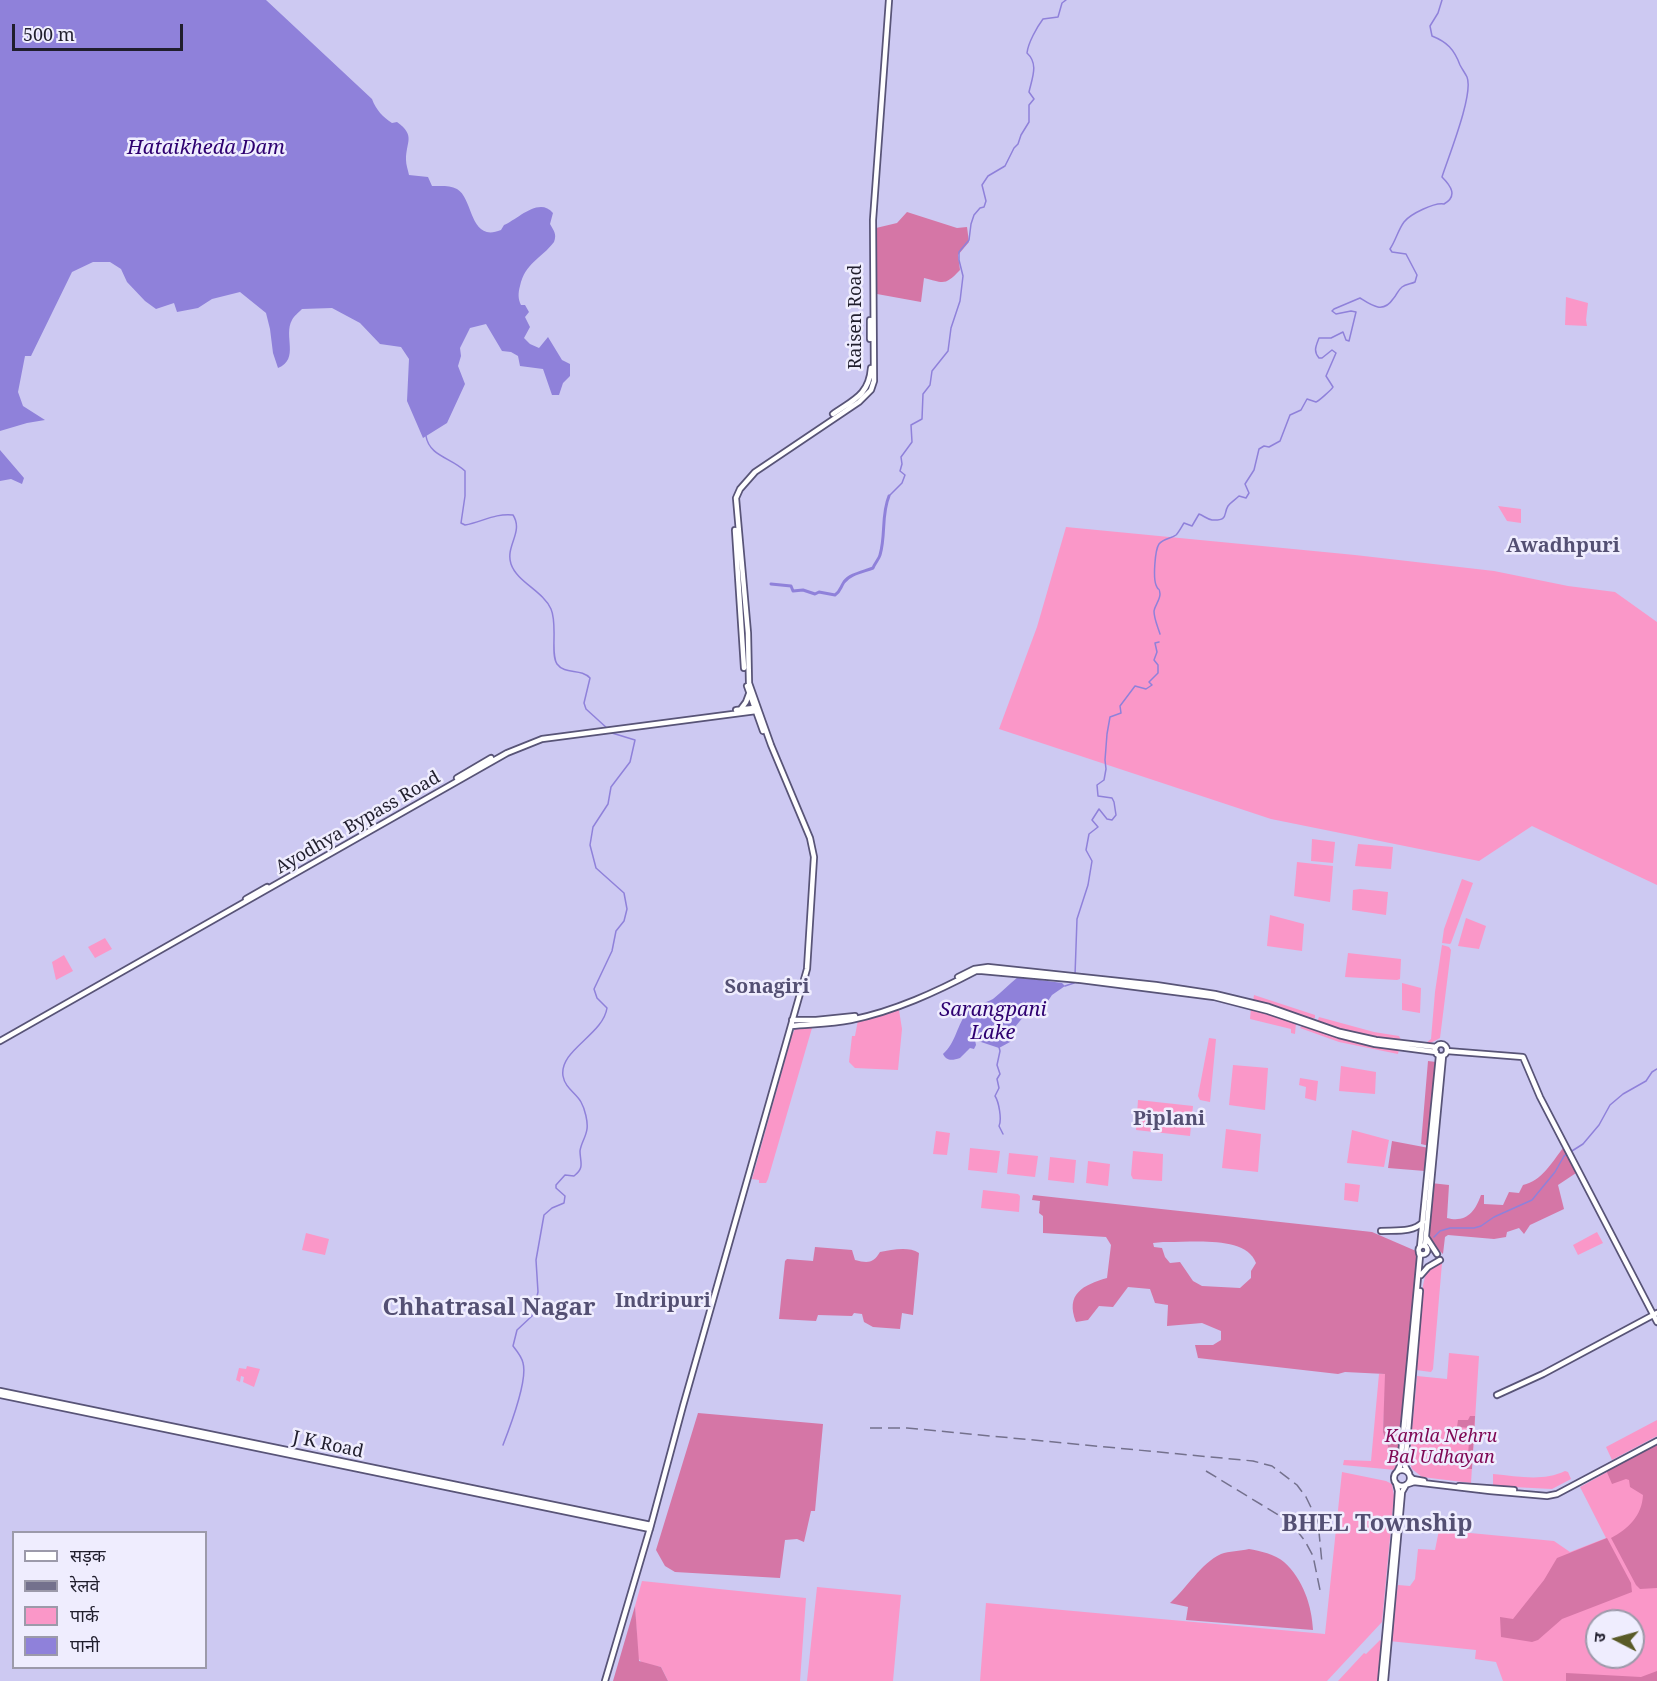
<!DOCTYPE html>
<meta charset="utf-8">
<style>
body{margin:0}
#map{position:relative;width:1657px;height:1681px;overflow:hidden;background:#cdc9f2;font-family:"Noto Serif","Noto Sans Devanagari",serif}
canvas{display:block}
.legend{position:absolute;left:12px;top:1531px;width:195px;height:138px;box-sizing:border-box;background:#efedfe;border:2px solid #9c9aaa;margin:0;padding:8px 10px;list-style:none;font-size:18px;color:#201e2d}
.legend li{display:flex;align-items:center;gap:12px;height:30px}
.legend b{width:30px;border:2px solid #9c9aaa}
.north{position:absolute;left:1585px;top:1609px;width:60px;height:60px;box-sizing:border-box;background:#efedfe;border:2px solid #9c9aaa;border-radius:50%;rotate:276deg;font-size:16px;font-weight:700;line-height:24px;text-align:center;color:#201e2d}
.north::after{content:'';display:block;margin:auto;width:21px;height:27px;background:#595a27;clip-path:polygon(50% 0,100% 100%,50% 72%,0 100%)}
.scale{position:absolute;left:12px;top:24px;width:171px;height:27px;box-sizing:border-box;border:3px solid #201e2d;border-top:0;padding-left:8px;font-size:18px;line-height:21px;white-space:nowrap;color:#201e2d;-webkit-text-stroke:4px #efedfe;paint-order:stroke}
</style>
<div id="map">
<canvas width="1657" height="1681"></canvas>
<ul class="legend">
<li><b style="height:8px;background:#fff"></b>सड़क</li>
<li><b style="height:8px;background:#74718d"></b>रेलवे</li>
<li><b style="height:16px;background:#fa97c8"></b>पार्क</li>
<li><b style="height:16px;background:#8f81da"></b>पानी</li>
</ul>
<div class="north">उ</div>
<div class="scale">500 m</div>
</div>
<script>
const c = document.querySelector('canvas').getContext('2d');
c.lineJoin = 'round';
function fillPath(path, color) { c.fillStyle = color; c.fill(path, 'evenodd'); }
function strokePath(path, color, width, dash) { c.strokeStyle = color; c.lineWidth = width; c.lineCap = dash ? 'butt' : 'round'; c.setLineDash(dash || []); c.stroke(path); }
function drawText(font, color, halo, rows, align = 'center') {
  c.font = font + ' "Noto Serif",serif'; c.lineWidth = 5; c.setLineDash([]); c.textBaseline = 'middle'; c.strokeStyle = halo; c.fillStyle = color; for (const [text, x, y, turn = 0] of rows) {
    c.save(); c.translate(x, y); c.rotate((+turn || 0) * Math.PI / 180); c.textAlign = isNaN(turn) ? turn : align; if (halo) c.strokeText(text, 0, 0); c.fillText(text, 0, 0); c.restore();
  }
}
fillPath(new Path2D(`
 M1566,297L1588,303L1586,320L1587,326L1565,325Z
 M1498,506L1521,509V523L1507,521Z
 M1066,527L1355,555L1494,571L1568,586L1615,592L1657,622V885L1532,826L1479,861L1271,819L999,729L1037,627Z
 M1312,839L1335,842L1333,863L1311,861Z
 M1358,844L1393,847L1391,869L1355,866Z
 M1297,862L1333,866L1330,902L1294,896Z
 M1462,879L1473,883L1451,943L1450,944L1442,943L1444,929Z
 M1360,889L1388,892L1386,915L1352,910L1353,890Z
 M1270,915L1304,924L1302,951L1267,946Z
 M1466,918L1486,926L1479,949L1458,946Z
 M105,938L112,949L95,958L88,947Z
 M1442,945L1449,947L1451,950L1440,1038L1427,1045H1423L1431,1039L1435,992Z
 M1348,953L1401,959L1400,979L1397,980L1345,977Z
 M64,955L73,971L56,980L52,962Z
 M1402,983L1421,988L1420,1013L1402,1010Z
 M1254,995L1315,1015V1018L1310,1019L1253,1001Z
 M1251,1008L1296,1023L1295,1034L1291,1033V1029L1250,1019Z
 M899,1010L902,1029L898,1070L855,1068L849,1062L852,1036H855L858,1020Z
 M1319,1017L1374,1032L1399,1036L1401,1040L1400,1042L1349,1033L1317,1022Z
 M1303,1024L1399,1049L1398,1054L1339,1042L1300,1028Z
 M809,1027L812,1028L768,1179L766,1183H759V1180L752,1179L792,1035L795,1029Z
 M1209,1038L1216,1039L1210,1102L1200,1100L1198,1096Z
 M1233,1065L1268,1068L1265,1110L1229,1105Z
 M1341,1066L1376,1072L1375,1094L1339,1091Z
 M1300,1078L1318,1081L1316,1101L1305,1098L1306,1087L1299,1085Z
 M1138,1100L1193,1106L1190,1136L1136,1130Z
 M1226,1129L1261,1134L1258,1172L1222,1168Z
 M1352,1130L1389,1140L1384,1167L1347,1163Z
 M936,1131L950,1133L947,1155L933,1154Z
 M970,1148L1000,1151L997,1173L968,1170Z
 M1133,1151L1163,1154L1162,1181L1133,1179L1131,1175Z
 M1009,1153L1038,1156L1035,1177L1007,1174Z
 M1050,1157L1076,1160L1074,1183L1048,1180Z
 M1088,1161L1110,1164L1108,1186L1086,1183Z
 M1345,1183L1360,1185L1358,1202L1344,1200Z
 M983,1190L1018,1194L1020,1196L1019,1212L981,1208Z
 M1597,1232L1603,1243L1578,1255L1573,1245Z
 M306,1233L329,1239L325,1255L302,1250Z
 M1442,1263L1433,1369L1431,1372L1416,1370L1423,1286C1425,1273 1429,1266 1442,1263Z
 M1449,1353L1479,1356L1471,1483L1422,1477L1412,1469L1409,1460L1417,1376L1447,1379Z
 M247,1366L260,1369L254,1387L243,1382L244,1377L241,1376L240,1382L236,1380L239,1368L246,1369Z
 M1379,1374H1386L1383,1432L1394,1464L1397,1462L1395,1470L1343,1465L1344,1460L1371,1461Z
 M1657,1420V1436L1612,1460L1606,1447Z
 M1657,1444V1681H1503L1496,1662L1475,1659L1476,1650L1389,1641L1398,1585L1410,1586L1415,1579L1418,1549L1435,1550L1439,1530L1554,1541L1570,1552L1606,1538L1580,1487ZM1597,1621H1633V1657H1597Z
 M1565,1471L1568,1472L1571,1479L1552,1489L1493,1486V1474C1518,1476 1542,1482 1565,1471Z
 M1342,1472L1386,1481L1392,1484L1394,1496L1382,1622L1327,1681H980L986,1603L1325,1634Z
 M642,1581L806,1598L800,1681H668L661,1667L642,1663L638,1658L635,1606Z
 M817,1587L901,1595L893,1681H807Z
 M1380,1640L1382,1642L1379,1681H1338L1364,1653L1366,1654Z`), '#fa97c8');
fillPath(new Path2D(`
 M907,212L957,228L967,227L969,242L958,255L960,270C945,286 944,283 924,278L921,302L877,294L876,228L897,223Z
 M1428,1061L1436,1062L1429,1146L1421,1144Z
 M1392,1141L1429,1148L1425,1171L1388,1168Z
 M1563,1148L1576,1173L1558,1185L1564,1209L1530,1225L1524,1234L1519,1228L1507,1232L1506,1237L1494,1239L1448,1235L1445,1237L1443,1254C1420,1235 1429,1210 1431,1183L1449,1185L1447,1218C1466,1223 1475,1212 1481,1195H1484V1204L1503,1205L1509,1192L1519,1193L1523,1185C1542,1181 1552,1162 1563,1148Z
 M1033,1195L1372,1232L1416,1251L1418,1255L1397,1462L1394,1464L1383,1432L1385,1374L1345,1372L1338,1374L1198,1358L1195,1345H1213L1221,1340V1331L1202,1323L1167,1326L1168,1305L1155,1303L1150,1289L1128,1287L1113,1307L1099,1306L1088,1320L1076,1322C1065,1294 1083,1285 1107,1278L1111,1245L1106,1237L1043,1233V1216L1039,1213L1040,1201L1032,1200ZM1163,1242C1187,1243 1246,1234 1256,1263L1251,1271V1278L1240,1288L1202,1286L1193,1281L1180,1262L1170,1263L1165,1257L1162,1248L1154,1247L1153,1243Z
 M815,1247L852,1250L855,1260C867,1263 873,1264 880,1252C892,1250 908,1246 919,1253L913,1315L902,1313L900,1329L873,1327L864,1322L862,1314L854,1313L852,1316L818,1315L816,1321L779,1319L785,1261L787,1259L813,1261Z
 M698,1413L823,1424L815,1511H811L804,1542L797,1539L785,1540L780,1578L675,1572L665,1566L656,1550Z
 M1470,1416H1475L1472,1469H1467L1470,1428L1457,1427L1458,1420H1468Z
 M1657,1443V1588L1640,1589L1636,1585L1611,1538C1628,1529 1642,1516 1643,1495L1630,1487L1629,1480L1626,1479L1612,1484L1606,1470Z
 M1607,1538L1631,1583L1632,1592L1562,1619L1538,1640L1532,1642L1501,1637L1500,1617L1513,1619L1544,1580L1557,1558Z
 M1249,1549C1260,1551 1275,1554 1284,1562C1303,1579 1312,1606 1313,1630L1186,1620L1188,1607L1170,1603C1187,1588 1200,1564 1221,1554C1229,1551 1240,1551 1249,1549Z
 M635,1606L639,1661L661,1667L668,1681H613Z
 M1657,1671V1681H1566V1673L1641,1677Z`), '#d576a6');
fillPath(new Path2D(`
 M0,0H266L372,99C376,110 383,117 392,123L397,122C416,136 406,141 406,160C406,165 408,170 409,175L428,177L432,186C440,186 450,185 457,189C474,199 469,243 501,230L504,225C517,220 539,196 553,213L550,224C554,231 557,234 554,242C541,259 525,263 520,286C518,293 518,299 521,305H525L529,312L525,317L530,327L524,338L530,344L539,348L548,337L562,360L570,364V376L563,383L559,395H552L543,369L520,366L518,356L511,352L502,351L486,324L470,328L460,348L461,356L458,366L465,384L447,423L423,438L407,401L409,359L401,347L380,344L360,323L332,308L302,309C299,312 294,316 292,320C283,336 300,359 278,368L273,353L270,329L266,313L240,292L212,299L198,308L177,312L174,303L156,309L145,301L127,282L121,269L110,262H93L72,272L31,356H25L18,392L23,406L45,420L27,423L0,431Z
 M0,450L24,478L22,484L11,479L0,481Z
 M1018,977L1062,983L1065,986L1052,995L1048,1001L1029,1005L1025,1009L1024,1016L1015,1027L1014,1038L1010,1042L999,1048L975,1040L976,1045L974,1049L970,1048L960,1058C953,1060 947,1062 943,1054C956,1043 957,1024 968,1011C975,1003 985,1004 993,999C1002,992 1009,984 1018,977Z`), '#8f81da');
strokePath(new Path2D(`
 M426,436C429,456 452,458 465,471V496L461,523L465,525C482,522 495,513 513,515C524,532 505,546 511,564C517,582 543,591 551,609C558,625 550,654 557,664C565,675 581,668 590,678L584,703L586,709L608,729
 M889,496L902,483L905,475L900,471L902,464L901,457L912,442L911,425L922,419L923,394L930,385L932,371L948,351L951,328L960,301L963,276L959,260V252L969,240L971,224L974,215L980,208L984,207L986,201L982,185L988,176L1005,166L1014,148L1018,144L1021,135L1029,122V105L1034,99L1029,92C1032,78 1039,64 1027,53C1028,43 1037,27 1043,19L1058,17L1062,3L1066,0
 M1160,634C1158,627 1154,619 1154,611C1155,605 1160,600 1160,594C1159,585 1159,593 1156,585C1153,577 1155,550 1159,544C1164,538 1171,539 1176,535C1179,532 1182,526 1184,523L1192,526L1199,514C1204,516 1207,519 1212,520C1229,521 1223,514 1228,506C1230,503 1236,499 1239,496L1246,498L1249,493L1245,484L1254,470L1259,449L1264,446L1269,447L1280,441L1290,415L1301,410L1307,399L1316,402C1319,401 1332,389 1333,387L1326,376L1336,353L1332,350L1322,358H1319C1313,351 1316,346 1319,338H1331L1343,332L1346,340L1349,341L1356,312L1351,311L1336,314L1332,311L1334,309L1360,298C1371,305 1383,314 1393,299C1397,295 1397,291 1402,287C1406,284 1411,284 1415,282L1417,275L1406,254L1392,252L1390,249C1396,240 1398,230 1404,222C1410,214 1435,202 1444,204C1458,196 1451,186 1442,177C1448,158 1474,94 1467,77C1465,73 1462,69 1460,65C1454,49 1447,42 1432,36L1430,26L1438,13L1442,0
 M1075,975L1077,919L1088,885L1092,861L1086,850L1089,834L1098,827L1092,820L1099,809L1107,819L1112,820L1116,815L1114,802L1112,798L1098,796L1097,785L1104,780L1106,769L1105,760L1107,734L1110,717L1121,713L1120,706L1135,686L1146,689L1152,685L1149,682L1158,673V665L1154,660L1157,652L1155,643L1159,642
 M1065,986L1074,983
 M999,1047L1000,1051L997,1065L1000,1074L997,1079L999,1088L995,1096C999,1102 1002,1120 999,1126L1003,1134
 M1434,1237L1440,1231L1450,1228H1474L1481,1226L1494,1217L1532,1200L1555,1172L1564,1156L1583,1144L1599,1125L1610,1105L1623,1094L1646,1081L1652,1072L1657,1069
 M503,1445C510,1427 528,1380 523,1363C522,1357 517,1351 513,1346L517,1330L532,1316L538,1292L536,1260L544,1215L552,1208L564,1203L565,1196L556,1188V1185L565,1175L574,1176C585,1168 580,1162 580,1151C581,1143 586,1137 587,1129C588,1122 585,1109 581,1102C576,1093 565,1088 563,1076C559,1050 603,1035 607,1008L597,998L594,989L612,951L616,931L624,921L627,909L624,893L596,868L590,845L593,827L608,804L611,787L630,762L635,740L612,733`), '#8f81da', 1.5);
strokePath(new Path2D(`
 M771,584L791,586L793,591L803,590L815,594L819,592L835,595C841,591 840,588 844,582C850,574 863,572 873,568C875,563 879,559 880,555C886,535 881,515 889,496`), '#8f81da', 3);
const major = new Path2D(`
 M870,320V339
 M833,414C853,400 869,395 871,368
 M735,530L744,668
 M747,686L763,731
 M736,710L754,708
 M740,710L746,702L749,694
 M457,778L491,758
 M246,899L267,887
 M958,977L974,969L988,967L1156,985L1215,994L1269,1007L1340,1032L1376,1040L1436,1047
 M792,1020H816L855,1016
 M791,1026C811,1024 831,1024 851,1020C895,1011 936,992 976,971H982L1081,980L1214,997L1268,1011L1339,1035L1375,1044L1436,1052
 M0,1041L507,753L542,739L756,711
 M1435 1050a6 6 0 1 1 12 0a6 6 0 1 1-12 0Z
 M1447,1051L1523,1057L1540,1097L1657,1322
 M1381,1231C1395,1230 1413,1233 1423,1222
 M1426,1237L1437,1254
 M1418.5 1250a4.5 4.5 0 1 1 9 0a4.5 4.5 0 1 1-9 0Z
 M1425,1246L1443,1056
 M1420,1247L1439,1056
 M1421,1275L1428,1267L1440,1260
 M0,1391L651,1525
 M0,1395L650,1529
 M1497,1395L1543,1374L1657,1313
 M1394 1478a8 8 0 1 1 16 0a8 8 0 1 1-16 0Z
 M1397,1472L1400,1466L1420,1256L1419,1253
 M1409,1473L1405,1466L1420,1291
 M1410,1476L1413,1479L1424,1481
 M1408,1484L1414,1482L1490,1491L1547,1496L1557,1494L1657,1441
 M1459,1486L1514,1490
 M605,1681L651,1525L683,1406L807,969L814,857L810,838L771,745L749,683L748,633L736,498L740,489L755,472L859,402L871,390L874,381L873,220L889,0
 M1381,1681L1396,1521L1398,1491L1396,1483
 M1385,1681L1402,1492L1406,1485`);
strokePath(major, '#585477', 8);
strokePath(major, '#fff', 4.5);
strokePath(new Path2D(`
 M870,1428H907L1253,1461L1272,1466L1297,1485L1306,1497L1318,1522L1322,1563
 M1206,1471L1290,1522L1305,1541L1313,1556L1320,1590`), '#74718d', 1.5, [12, 6]);
drawText('18px', '#201e2d', '#efedfe', [
 ["Raisen Road",856,317,-90],
 ["Ayodhya Bypass Road",358,823,-30],
 ["J K Road",328,1445,12]
]);
drawText('italic 18px', '#7f0754', '#efedfe', [
 ["Kamla Nehru",1441,1437],
 ["Bal Udhayan",1441,1458]
]);
drawText('italic 20px', '#2e0070', '#efedfe', [
 ["Hataikheda Dam",206,148],
 ["Sarangpani",993,1010],
 ["Lake",993,1033]
]);
drawText('bold 20px', '#545073', '#efedfe', [
 ["Awadhpuri",1563,546],
 ["Sonagiri",767,987],
 ["Piplani",1169,1119],
 ["Indripuri",663,1301]
]);
drawText('bold 24px', '#545073', '#efedfe', [
 ["Chhatrasal Nagar",489,1308],
 ["BHEL Township",1377,1524]
]);
</script>
